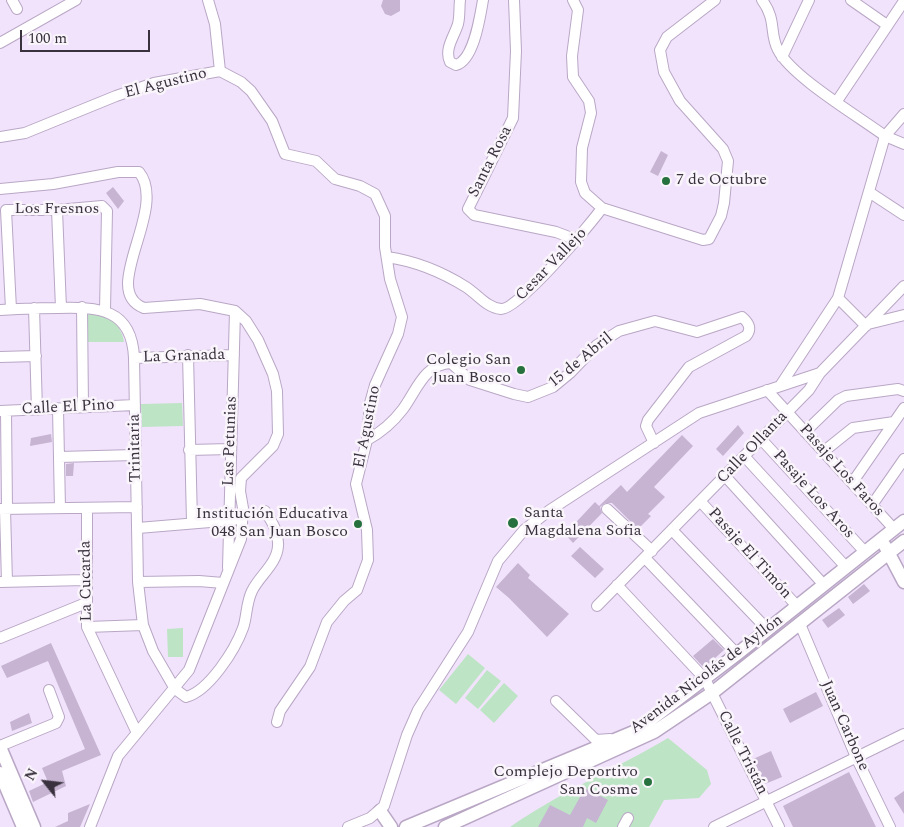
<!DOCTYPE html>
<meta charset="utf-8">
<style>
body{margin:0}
#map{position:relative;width:904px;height:827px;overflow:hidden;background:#f2e3fc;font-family:Spectral,serif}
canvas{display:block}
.north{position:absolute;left:20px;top:757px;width:50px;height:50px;-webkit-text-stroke:4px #f9f5fb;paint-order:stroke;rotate:299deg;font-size:14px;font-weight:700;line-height:20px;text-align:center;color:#39323e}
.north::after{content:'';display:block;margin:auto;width:18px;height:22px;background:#39323e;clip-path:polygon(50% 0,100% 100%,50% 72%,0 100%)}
.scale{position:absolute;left:20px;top:30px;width:130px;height:22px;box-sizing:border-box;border:2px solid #39323e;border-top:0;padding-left:6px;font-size:15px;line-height:18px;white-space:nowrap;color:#39323e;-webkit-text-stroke:4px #f9f5fb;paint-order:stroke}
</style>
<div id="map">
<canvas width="904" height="827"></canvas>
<div class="north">N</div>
<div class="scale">100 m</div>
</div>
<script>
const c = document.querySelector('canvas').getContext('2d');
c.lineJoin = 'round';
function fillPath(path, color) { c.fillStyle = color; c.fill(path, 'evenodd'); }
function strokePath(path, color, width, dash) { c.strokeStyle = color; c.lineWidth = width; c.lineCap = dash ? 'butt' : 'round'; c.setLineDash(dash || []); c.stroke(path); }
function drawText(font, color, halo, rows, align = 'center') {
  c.font = font + ' Spectral,serif'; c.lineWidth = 5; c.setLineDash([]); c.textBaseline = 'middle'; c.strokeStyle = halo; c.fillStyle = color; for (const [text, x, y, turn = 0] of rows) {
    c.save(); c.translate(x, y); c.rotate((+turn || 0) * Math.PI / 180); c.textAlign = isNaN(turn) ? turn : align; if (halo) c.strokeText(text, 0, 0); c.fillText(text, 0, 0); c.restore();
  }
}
fillPath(new Path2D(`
 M90,312C107,312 122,325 124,342H87L86,319Z
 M182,403L183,426L142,427L141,404Z
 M183,628V657H168L167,629Z
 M468,654L485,668L456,704L439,690Z
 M487,670L501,681L478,709L465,698Z
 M504,683L518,696L494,723L480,710Z
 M668,738L707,770L711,784L699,798L664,800L649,827H510C560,792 616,769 668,738Z`), '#bde4c5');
fillPath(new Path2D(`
 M383,0H400V11L391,16L385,14L381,6Z
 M661,151L668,155L658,176L650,172Z
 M113,187L124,201L118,209L106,193Z
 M738,425L744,433L723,456L716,449Z
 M51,434L52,442L30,446L31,438Z
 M682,435L693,446L654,487L665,497L648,514L651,516L638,529L612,503H605L600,507L602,513L573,543L565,534L595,502L599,506L621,485L627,492Z
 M74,463L73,476H66V464Z
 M580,547L604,569L595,578L571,556Z
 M518,563L530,575L528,578L569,614L547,637L509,598L496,587Z
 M864,584L870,591L853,604L848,597Z
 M839,608L845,615L828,628L822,620Z
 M713,639L724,650L704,668L693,656Z
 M51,643L101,755L62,771L66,786L33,802L29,791L48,782L42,768L85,749L48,661L7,678L1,666Z
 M816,692L823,706L790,723L783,709Z
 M29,713L32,723L12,731L10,722Z
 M771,751L782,777L765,784L753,759Z
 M849,772L876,827H793L783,806Z
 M585,788L608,800L596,823L587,818L583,827H538L550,805L570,815Z
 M904,791V814L894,798Z
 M90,804L80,827H55L68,821V813Z`), '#c6b4d2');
const minor = new Path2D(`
 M12,0L17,9
 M208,0L215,24L220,71
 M460,0C459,8 460,16 458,24C454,37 444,49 450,62L456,65C474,60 480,17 483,0
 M514,0L516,51L513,118L468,209L474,215L556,232L577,240
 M573,0L578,10L572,56L573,77L589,101L591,113L582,148L581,182L585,193L602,208L703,240L709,239L721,216L724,203L728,161L723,149L680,101L664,72L660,50L667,37L715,0
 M762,0C777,20 769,33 778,50C792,77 858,116 885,136L838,298L780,386
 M851,0L887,25
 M0,43L76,0
 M782,57L809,0
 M837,101L904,1
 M904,114L885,136L904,144
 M0,137L25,133L116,96L154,83L220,71L241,82L251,91L272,121L285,154L316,161L335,179L360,186L375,194L385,216V247L390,279L402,317L398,334L375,385L370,403L367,440L356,484L367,530L368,560L357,590L344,601L327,622L310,667L280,711L277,722
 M0,189L53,184L118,172H139C169,209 98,291 144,308L200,304L235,311L246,321L258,340L273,374L277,391L278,434L273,446L241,478L240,491L243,508L241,539L189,670L118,756L90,827
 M869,192L904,215
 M57,210L61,308
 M387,257C415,261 442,272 466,287C477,294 487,308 501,309C517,311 591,224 602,208
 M838,298L866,326
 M82,307L83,407
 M34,308L37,410
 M11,309L6,210H57L102,206L107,211L105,310
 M0,310C19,309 38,308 58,308C98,307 132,308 134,358L138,582L143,625L153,651L175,689L186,697C209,691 235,650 243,628C247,617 246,603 252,591C259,576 277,564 278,546C279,532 272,522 265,511
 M868,324L904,315
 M188,355L192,522
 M0,357L36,356
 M134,358L234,355
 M767,390L894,529
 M58,409L60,508
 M0,411L135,405
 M6,411L7,509
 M805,432L838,400L846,396L898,389L904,391
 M761,439L865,552
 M367,440C380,433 394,421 403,409C417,390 424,364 451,363L470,380L514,394L528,397L553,387L570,373L597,345L619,331L655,321L697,332L742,317C749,323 752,329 746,336L689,367L648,420L646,426L654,443
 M189,450L230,449
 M823,452L853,428L894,422
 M744,456L846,567
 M59,457L135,455
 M725,476L824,585
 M852,483L904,408
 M700,501L797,606
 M872,505L904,459
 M87,508V627L137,733
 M0,509L137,507
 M5,509L7,582
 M607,509L652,551
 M138,528L234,520
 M672,530L768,630
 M645,558L737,654
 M228,568L235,311
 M0,582L85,580
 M138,582L199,581L223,583
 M617,585L705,679L779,827
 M597,606L809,390L820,373L904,286
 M800,624L856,757L890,827
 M87,627L143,625
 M0,638L86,603
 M556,701L596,740L610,739
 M0,746L56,723L59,717L49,690
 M348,827L370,818L384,806L407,735L418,710L468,632L498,561L524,530L550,510L699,413L820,373
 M623,827L628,818
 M714,827L904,734`);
const major = new Path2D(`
 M885,546L904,582
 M0,747L34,827
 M0,773L23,827
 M380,811L391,827
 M406,827L636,731L737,654L904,521
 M445,827L654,732L712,693L904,541`);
strokePath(minor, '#b9a7c5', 12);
strokePath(major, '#b9a7c5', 15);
strokePath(minor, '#fff', 10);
strokePath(major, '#fff', 12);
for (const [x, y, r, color] of [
 [666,181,5,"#26713e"],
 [521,370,5,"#26713e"],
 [513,523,6,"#26713e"],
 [358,524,5,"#26713e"],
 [648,782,5,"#26713e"]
]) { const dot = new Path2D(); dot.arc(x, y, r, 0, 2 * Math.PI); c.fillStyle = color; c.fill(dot); strokePath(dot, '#f9f5fb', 2); }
drawText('16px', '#39323e', '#f9f5fb', [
 ["El Agustino",166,84,-14],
 ["Santa Rosa",491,162,-63],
 ["Los Fresnos",57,210],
 ["Cesar Vallejo",552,265,-46],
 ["La Granada",184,357,-2],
 ["15 de Abril",581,361,-39],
 ["Calle El Pino",68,408,-3],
 ["El Agustino",368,427,-79],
 ["Las Petunias",231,441,-88],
 ["Trinitaria",136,448,-91],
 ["Calle Ollanta",753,448,-46],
 ["Pasaje Los Faros",841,471,48],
 ["Pasaje Los Aros",813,495,48],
 ["Pasaje El Timón",749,554,48],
 ["La Cucarda",87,581,-91],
 ["Avenida Nicolás de Ayllón",707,675,-37],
 ["Juan Carbone",844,726,66],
 ["Calle Tristán",742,753,63]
]);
drawText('16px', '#39323e', '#f9f5fb', [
 ["7 de Octubre",676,181,"left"],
 ["Colegio San",511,361],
 ["Juan Bosco",511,379],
 ["Santa",524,514,"left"],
 ["Magdalena Sofia",524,532,"left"],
 ["Institución Educativa",348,515],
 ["048 San Juan Bosco",348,533],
 ["Complejo Deportivo",638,773],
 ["San Cosme",638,791]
], 'right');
</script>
